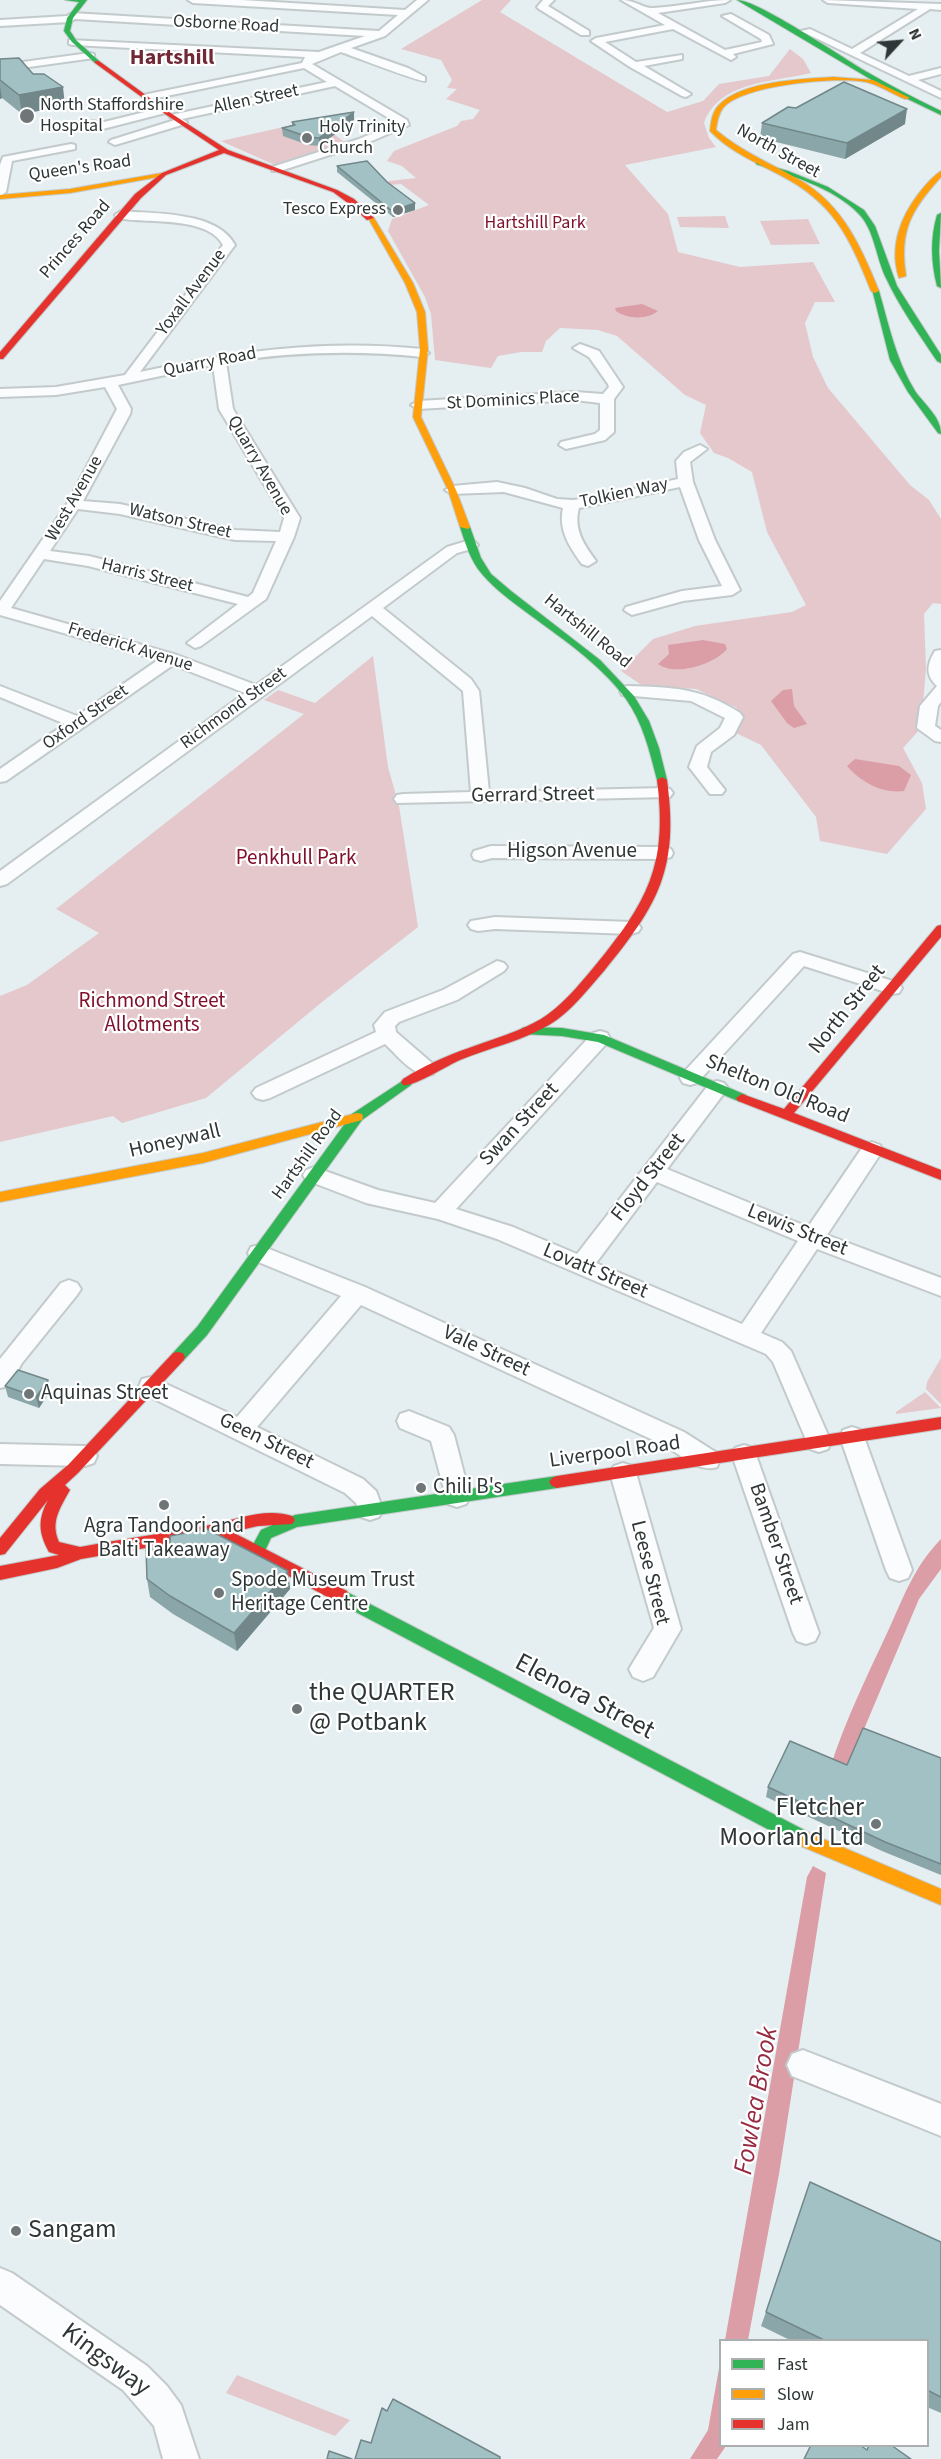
<!DOCTYPE html>
<style>
body{margin:0}
#map{position:relative;width:941px;height:2459px;overflow:hidden;background:#e5eef0;font-family:"Source Sans 3",sans-serif}
canvas{display:block}
.legend{position:absolute;left:719px;top:2339px;width:210px;height:108px;box-sizing:border-box;background:#fff;border:2px solid #acafaf;margin:0;padding:8px 10px;list-style:none;font-size:18px;color:#2f3636}
.legend li{display:flex;align-items:center;gap:12px;height:30px}
.legend b{width:30px;border:2px solid #acafaf}
.north{position:absolute;left:869px;top:12px;width:60px;height:60px;-webkit-text-stroke:4px #fff;paint-order:stroke;rotate:64deg;font-size:16px;font-weight:700;line-height:24px;text-align:center;color:#2f3636}
.north::after{content:'';display:block;margin:auto;width:21px;height:27px;background:#2f3636;clip-path:polygon(50% 0,100% 100%,50% 72%,0 100%)}
</style>
<div id="map">
<canvas width="941" height="2459"></canvas>
<ul class="legend">
<li><b style="height:8px;background:#30b455"></b>Fast</li>
<li><b style="height:8px;background:#ff9f0a"></b>Slow</li>
<li><b style="height:8px;background:#e5322d"></b>Jam</li>
</ul>
<div class="north">N</div>
</div>
<script>
const c = document.querySelector('canvas').getContext('2d');
c.lineJoin = 'round';
function fillPath(path, color) { c.fillStyle = color; c.fill(path, 'evenodd'); }
function strokePath(path, color, width, dash) { c.strokeStyle = color; c.lineWidth = width; c.lineCap = dash ? 'butt' : 'round'; c.setLineDash(dash || []); c.stroke(path); }
function drawText(font, color, halo, rows, align = 'center') {
  c.font = font + ' "Source Sans 3",sans-serif'; c.lineWidth = 4.5; c.setLineDash([]); c.textBaseline = 'middle'; c.strokeStyle = halo; c.fillStyle = color; for (const [text, x, y, turn = 0] of rows) {
    c.save(); c.translate(x, y); c.rotate((+turn || 0) * Math.PI / 180); c.textAlign = isNaN(turn) ? turn : align; if (halo) c.strokeText(text, 0, 0); c.fillText(text, 0, 0); c.restore();
  }
}
fillPath(new Path2D(`
 M482,0H511L500,12L667,112L703,101L719,84L769,76L790,49L803,59L811,73C774,82 719,81 704,123L709,138L716,147L625,165L668,214L678,252L740,267L813,262L835,302H815L805,323L813,357L828,388L910,485L929,500L941,519V604L933,603L924,614L926,668L921,728L903,748L922,783L926,809L887,854L820,841L816,817L761,745L736,733L737,708L696,689L643,686L621,671L653,639L695,626L792,612L806,605L767,532L752,472L728,458L714,453L700,433L706,405L685,395L617,336L598,330L560,328L546,341L542,352H521L498,356L491,368L435,360L431,314L425,297L388,231L392,219L429,205L401,184L363,187V184L416,178L402,166L387,161L394,151L457,126L461,121L473,119L480,110L446,99L457,89L447,88L452,80L441,60L401,49Z
 M315,120L347,144L277,166L221,141Z
 M725,216L729,228L680,227L677,217Z
 M808,219L820,244L771,245L760,221Z
 M373,656L388,767L399,806L418,927L322,1002L206,1098L122,1123L113,1116L0,1142V996L27,985L99,933L56,909L304,714L264,700L278,690L315,703Z
 M941,1358V1404L926,1389L927,1382Z
 M925,1392L941,1408L896,1414V1412Z
 M237,2375L350,2420L335,2436L226,2393Z`), '#e4c8cc');
fillPath(new Path2D(`
 M642,304L658,311C647,320 627,319 616,311L615,308Z
 M703,640L725,644L727,649C715,664 675,677 658,664L669,654L668,645Z
 M792,689L794,706L807,724L794,728L787,723L771,701L783,690Z
 M855,759L899,766L911,775L904,791C882,794 861,782 847,766Z
 M941,1539V1569L919,1599L845,1774L830,1768C845,1721 867,1676 888,1631C904,1597 913,1568 941,1539Z
 M813,1866L826,1873L779,2174L748,2340H725L807,1877Z
 M720,2363V2446H726L717,2459H690L708,2430Z`), '#db9ea6');
const street = new Path2D(`
 M188,0H242L405,10L417,0H428L385,36L351,48L408,68L425,77V81C419,82 353,56 341,52L312,64L407,120L409,125L367,143L280,171H272V167L359,139L397,123L335,86L182,119L187,122L185,124L115,145L109,142L111,140L175,120L170,117L171,115L327,82L304,68L147,100L143,99V95L302,63L305,57L73,45L69,44V40L319,52L365,36L75,19L70,22L0,26V20L67,16L72,13L379,31L398,15L193,3Z
 M543,0H554L548,6L589,31V35H581L539,9L537,7Z
 M621,0C635,0 644,9 653,8C679,7 704,0 730,0L725,3L658,13L725,50L762,42L761,39L722,16L731,14L769,35L773,44L733,54L736,57L731,60L673,29L605,42L636,62L682,55V59L644,66L691,94L686,97L682,96L630,67L591,41L596,38L665,25Z
 M823,0L941,4V10L930,9L860,53L909,76L941,68V74L918,80L941,91V98L801,31L810,29L852,49L918,9L828,3Z
 M90,53L94,54V58L0,71V65Z
 M165,107L170,110L169,112L99,130L87,124L93,121L100,123Z
 M71,144L75,145V149L12,161L6,192L0,196V165L3,157Z
 M121,211C155,214 217,211 235,245L140,372C234,351 325,339 422,349L429,353L422,357C356,350 292,352 226,362L233,409L300,518L294,537L266,599L201,646L195,648L187,643L238,604L88,566L44,559L11,608L177,655L256,685L447,547L470,540L475,542L478,545L475,548L457,553L383,608L471,679L479,691L489,792L664,788L670,789L673,793L670,797L397,803L394,799L397,795L403,794L471,792L463,691L372,616L7,884L0,886V871L245,693L173,665L6,781L0,782V769L65,724L0,697V686L77,716L158,660L0,615V601L67,504L117,409L105,387L56,395L0,397V389L56,387L125,375L223,245C207,215 145,224 117,218L115,215ZM213,365L219,409L284,518L280,532L235,530L120,504L83,501L130,414L131,409L118,385ZM78,509L120,514L235,540L276,541L253,593L248,597L89,556L50,551Z
 M580,344L599,351L623,387L614,399V432L605,440L566,449L559,445L561,442L595,434L600,430V403L575,400L418,409L411,405L418,401L575,392L603,394L609,387L608,384L589,357L573,348Z
 M700,445L707,449L690,462L693,482L715,540L740,590L732,595L683,601L632,615L624,610L626,607L682,591L722,586L699,540L680,487L579,508C573,529 584,545 596,561L588,566L582,564C570,548 558,530 563,508L504,492L452,494L445,490L452,486L497,482L525,488L557,499L573,500L602,496L678,479L676,461L684,452Z
 M941,650V702L938,706L935,726L941,730V742L935,741L917,728L920,706L937,686C925,675 927,664 935,651Z
 M628,686C672,687 702,688 740,713L743,717L734,735L711,752L707,767L725,790L722,794H710L689,767L697,746L720,728L725,718L691,701L622,695L620,691L622,687Z
 M491,846L664,847L671,849L673,853L671,857L664,859L492,858L481,861L474,859L472,855L474,851Z
 M495,917L631,922L638,924L641,928L638,932L631,934L495,929L478,931L471,929L468,925L471,921Z
 M800,952L899,983L902,988L899,993L892,994L804,966L697,1083L690,1085L683,1083L680,1078L683,1073L793,954Z
 M497,961L504,963L507,967L504,971L457,1000L399,1022L395,1026L396,1032L433,1064L436,1069L433,1074C415,1079 398,1056 385,1044L270,1098L263,1100L256,1098L252,1093L256,1088L376,1032L374,1025L385,1012L443,990Z
 M600,1031L607,1033L610,1038L607,1043L456,1209L513,1227L577,1254L710,1083L717,1081L724,1083L728,1088L667,1169L808,1227L864,1145L872,1142L880,1145L883,1150L827,1235L941,1278V1296L817,1249L761,1333L782,1342L791,1351L831,1442L828,1449L819,1452L810,1449L773,1362L766,1354L497,1239L438,1219L366,1203L306,1180L303,1175L306,1170L314,1167L378,1190L435,1203L593,1033ZM657,1182L798,1241L742,1324L596,1263Z
 M259,1245L365,1287L684,1432L717,1453L720,1460L717,1467C699,1473 681,1455 666,1446L361,1305L257,1427L363,1479L376,1491L383,1510L379,1517L370,1520L361,1517L356,1503L345,1493L142,1393L139,1386L142,1379L151,1377L237,1417L341,1296L251,1259L248,1253L251,1247Z
 M69,1280L77,1283L81,1289L77,1295L22,1363L9,1386L0,1388V1359L61,1283Z
 M409,1411L449,1427L454,1435L470,1497L466,1504L457,1507L448,1504L431,1441L400,1428L397,1421L400,1414Z
 M852,1427L861,1430L864,1437L912,1570L908,1578L899,1581L890,1578L886,1570L840,1437L843,1430Z
 M0,1444L85,1446L94,1449L97,1456L94,1463L85,1466L0,1464Z
 M744,1445L753,1448L756,1455L819,1633L815,1641L806,1644L797,1641L793,1633L732,1455L735,1448Z
 M623,1463L632,1466L636,1473L681,1629L653,1677L643,1681L633,1677L629,1669L654,1628L610,1473L614,1466Z
 M803,2050L941,2104V2136L792,2076L787,2065L792,2054Z
 M0,2268L12,2273L147,2366L167,2386L181,2405L199,2459H163L154,2426L123,2390L0,2305Z`);
const fast = new Path2D(`
 M65,0H87L73,18L70,31L76,40L99,61V63H95L72,42L64,31L67,18L79,2Z
 M737,0C758,0 843,58 867,72C891,86 916,99 941,111V115L887,89Z
 M756,162L788,171L828,187L864,210L875,226L897,286L941,355V363L937,361C919,334 900,308 886,278C876,258 875,231 859,214C833,187 791,176 756,164Z
 M941,213L939,251L941,288L937,286C931,262 930,239 937,215Z
 M872,289L879,291C889,326 896,360 915,391C924,404 941,417 941,434L938,433L908,392L890,360Z
 M465,524L470,527L481,558L491,574L511,591L600,660L634,696L649,721L659,748L667,780L666,782L662,783L657,780C650,752 643,723 626,699C599,662 558,636 522,609C506,597 490,585 478,569C469,556 465,542 460,527Z
 M526,1027L562,1028L604,1035L746,1095L748,1098L742,1102L738,1101L598,1042L562,1036L522,1034L520,1031L522,1028Z
 M407,1078L411,1079L413,1082L411,1085L362,1120L207,1335L183,1361H173L171,1357L173,1353L197,1327L352,1114Z
 M557,1476L562,1478L565,1482L562,1486L557,1488L297,1527L271,1538L262,1557L257,1558L252,1557L249,1552L261,1530L295,1515Z
 M341,1589L808,1832L811,1838L808,1844L802,1846L796,1844L335,1601L333,1596L335,1591Z`);
const slow = new Path2D(`
 M833,77L873,80L910,98L905,99C892,94 880,85 866,82C838,76 741,85 723,108C718,115 717,123 716,130C742,152 772,164 800,180C843,205 861,247 879,291L875,293L871,291C850,237 833,202 780,175C755,162 729,151 710,131C711,122 712,112 719,105C741,81 803,79 833,77Z
 M941,171V177C911,210 899,231 906,276L899,278C888,244 903,212 924,187C929,181 935,175 941,171Z
 M162,173L164,176L70,193L0,199V195L70,189Z
 M367,216L374,218L413,283L425,312L428,349L421,417L456,490L470,527L468,529L460,527L448,490L413,417L420,349L417,312L405,283Z
 M357,1113L362,1114L363,1117L362,1120L203,1163L0,1202V1192L203,1153Z
 M802,1830L941,1889V1905L796,1844L793,1838L796,1832Z`);
const jam = new Path2D(`
 M95,61H99L169,112L228,150L337,190L354,199L374,218L367,220L348,203L333,192L224,153L166,175L141,198L3,359H0V352L135,194L162,173L219,150L165,114L95,63Z
 M662,777L667,780C679,868 659,904 604,971C587,990 571,1012 549,1025C522,1041 489,1048 460,1060C448,1065 412,1088 403,1085L401,1082L403,1079C424,1066 445,1056 469,1048C493,1039 519,1032 541,1019C562,1006 578,986 594,967C647,902 668,866 657,780Z
 M941,925V937L794,1113L941,1170V1180L738,1101L736,1098L742,1094L784,1109L937,926Z
 M178,1352L183,1353L185,1357L183,1361L78,1473L65,1485L70,1490C60,1508 50,1522 59,1542L80,1547C123,1539 167,1533 210,1525C235,1520 266,1507 292,1516L295,1520L292,1524L258,1526L232,1532L347,1591L349,1596L347,1601L341,1603L335,1601L229,1544L210,1537L81,1559L57,1568L0,1580V1566L59,1555L49,1552C38,1532 38,1519 48,1500L5,1554L0,1555V1538L40,1489L68,1465L173,1353Z
 M941,1417V1429L557,1488L552,1486L549,1482L552,1478L557,1476Z`);
strokePath(street, '#c3cacb', 4);
strokePath(fast, '#c3cacb', 2);
strokePath(slow, '#c3cacb', 2);
strokePath(jam, '#c3cacb', 2);
fillPath(street, '#fbfcfd');
fillPath(fast, '#30b455');
fillPath(slow, '#ff9f0a');
fillPath(jam, '#e5322d');
fillPath(new Path2D(`
 M0,59L33,74L65,106L22,114L2,98L0,99Z
 M796,108L905,124L845,159L760,138L762,123Z
 M354,112V120L319,146L308,145L283,136L282,128L292,125V122Z
 M337,166L387,182L415,203V210L393,217L337,172Z
 M5,1386L51,1390L39,1408L8,1397Z
 M288,1571L290,1589L237,1651L173,1614L150,1597L147,1579Z
 M941,1758V1875L882,1851L766,1797L768,1787L847,1765Z
 M941,2242V2413L927,2407V2340H790L761,2326L766,2312Z`), '#8ba6a9');
fillPath(new Path2D(`
 M0,86L2,98L0,99Z
 M63,87L65,106L22,114L19,95Z
 M907,109L905,124L845,159L847,143Z
 M354,112V120L319,146V138Z
 M415,203V210L393,217L392,211Z
 M48,1380L51,1390L39,1408L36,1397Z
 M288,1571L290,1589L237,1651L234,1633Z`), '#718789');
const building = new Path2D(`
 M19,58L33,74H44L63,87L19,95L0,80V59Z
 M844,82L907,109L847,143L762,123L788,107L796,108Z
 M354,112L319,138L308,137L282,128L295,125L292,122Z
 M367,161L387,182L415,203L392,211L337,166Z
 M18,1370L48,1380L36,1397L5,1386Z
 M207,1529L288,1571L234,1633L170,1596L147,1579L146,1547L170,1544V1536Z
 M863,1728L941,1758V1864L885,1842L768,1787L790,1741L847,1765Z
 M810,2182L941,2242V2397L927,2390V2340H824L766,2312Z
 M393,2399L500,2457V2459H355L361,2440L371,2443L382,2408L387,2411Z
 M811,2445H860L867,2450L869,2445H891L911,2459H804Z
 M329,2451L352,2459H327Z`);
fillPath(building, '#a2c1c4');
strokePath(building, '#718789', 1.5);
for (const [x, y, r, color] of [
 [27,116,8,"#6f7677"],
 [307,138,6,"#6f7677"],
 [398,210,6,"#6f7677"],
 [29,1394,6,"#6f7677"],
 [421,1488,6,"#6f7677"],
 [164,1505,6,"#6f7677"],
 [219,1593,6,"#6f7677"],
 [297,1709,6,"#6f7677"],
 [876,1824,6,"#6f7677"],
 [16,2231,6,"#6f7677"]
]) { const dot = new Path2D(); dot.arc(x, y, r, 0, 2 * Math.PI); c.fillStyle = color; c.fill(dot); strokePath(dot, '#fff', 2); }
drawText('18px', '#2f3636', '#fff', [
 ["Osborne Road",226,25,3],
 ["Allen Street",256,100,-12],
 ["North Street",778,152,29],
 ["Queen's Road",80,169,-8],
 ["Princes Road",76,240,-49],
 ["Yoxall Avenue",192,293,-53],
 ["Quarry Road",210,363,-11],
 ["St Dominics Place",513,401,-3],
 ["Quarry Avenue",259,466,60],
 ["Tolkien Way",624,494,-12],
 ["West Avenue",75,499,-60],
 ["Watson Street",180,522,13],
 ["Harris Street",147,576,14],
 ["Hartshill Road",587,632,39],
 ["Frederick Avenue",130,648,17],
 ["Richmond Street",234,709,-36],
 ["Oxford Street",86,718,-35],
 ["Hartshill Road",308,1155,-54]
]);
drawText('18px', '#2f3636', '#fff', [
 ["North Staffordshire",40,106],
 ["Hospital",40,127],
 ["Holy Trinity",319,128],
 ["Church",319,149],
 ["Tesco Express",386,210,"right"]
], 'left');
drawText('18px', '#80102e', '#fff', [
 ["Hartshill Park",535,224]
]);
drawText('21px', '#2f3636', '#fff', [
 ["Gerrard Street",533,796,-1],
 ["Higson Avenue",572,852],
 ["North Street",848,1010,-51],
 ["Shelton Old Road",777,1090,22],
 ["Swan Street",520,1125,-47],
 ["Honeywall",175,1142,-13],
 ["Floyd Street",649,1178,-52],
 ["Lewis Street",797,1231,22],
 ["Lovatt Street",595,1272,23],
 ["Vale Street",486,1352,25],
 ["Geen Street",266,1442,26],
 ["Liverpool Road",615,1453,-8],
 ["Bamber Street",775,1544,71],
 ["Leese Street",649,1573,76]
]);
drawText('21px', '#80102e', '#fff', [
 ["Penkhull Park",296,859],
 ["Richmond Street",152,1002],
 ["Allotments",152,1026]
]);
drawText('21px', '#2f3636', '#fff', [
 ["Aquinas Street",41,1394],
 ["Chili B's",433,1488],
 ["Agra Tandoori and",164,1527,"center"],
 ["Balti Takeaway",164,1551,"center"],
 ["Spode Museum Trust",231,1581],
 ["Heritage Centre",231,1605]
], 'left');
drawText('bold 22px', '#702935', '#fff', [
 ["Hartshill",172,59]
]);
drawText('26px', '#2f3636', '#fff', [
 ["the QUARTER",309,1694],
 ["@ Potbank",309,1724],
 ["Fletcher",864,1809,"right"],
 ["Moorland Ltd",864,1839,"right"],
 ["Sangam",28,2231]
], 'left');
drawText('26px', '#2f3636', '#fff', [
 ["Elenora Street",584,1698,28],
 ["Kingsway",105,2361,37]
]);
drawText('italic 27px', '#972a40', '#fff', [
 ["Fowlea Brook",758,2101,-80]
]);
</script>
